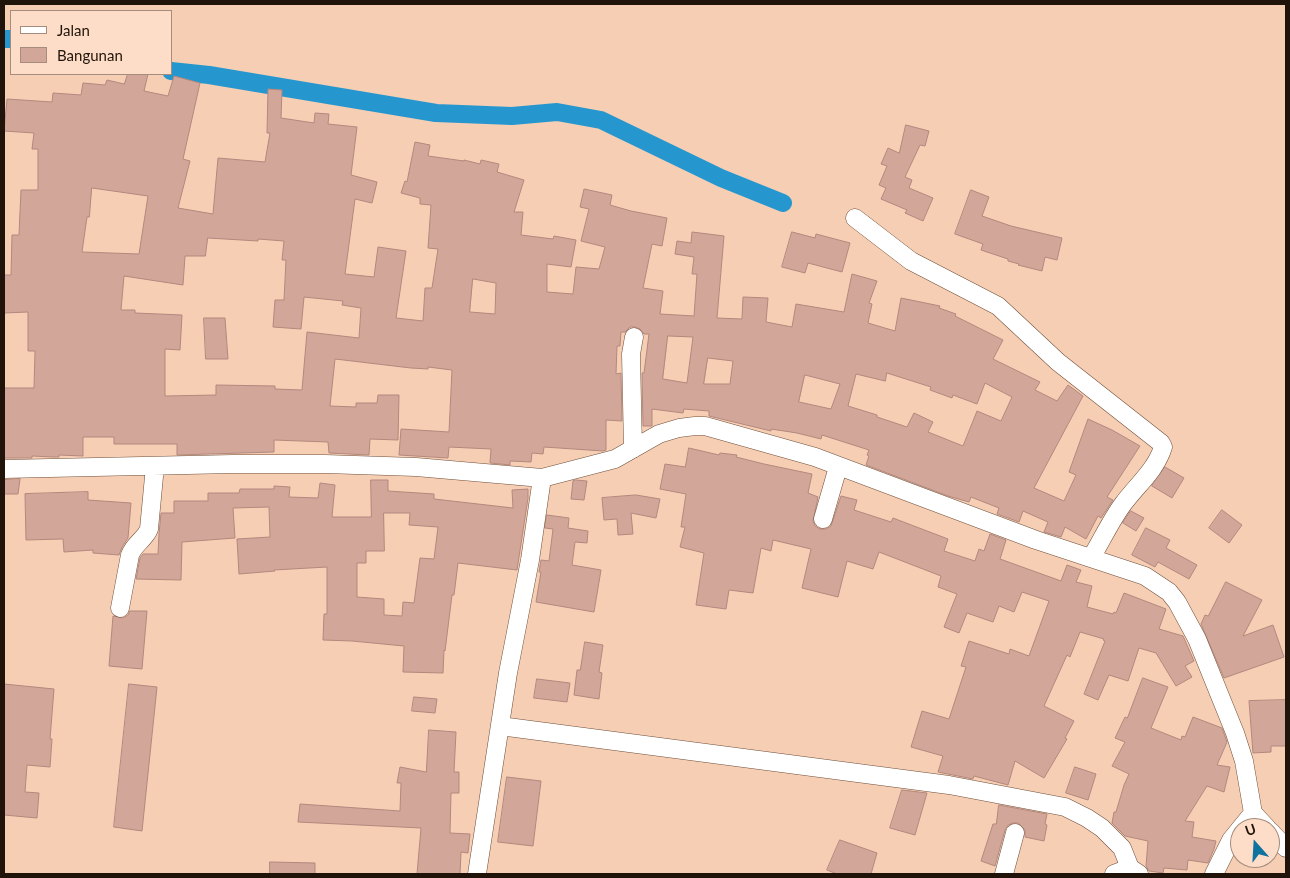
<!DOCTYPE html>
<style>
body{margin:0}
#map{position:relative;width:1290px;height:878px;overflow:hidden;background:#f5ceb4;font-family:Lato,sans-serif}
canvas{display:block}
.frame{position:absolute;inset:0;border:5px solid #201309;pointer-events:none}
.legend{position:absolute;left:10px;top:10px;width:162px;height:65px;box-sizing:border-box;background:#fdddc8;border:1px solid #a58c7c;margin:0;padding:6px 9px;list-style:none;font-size:15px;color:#201309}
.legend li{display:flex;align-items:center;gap:10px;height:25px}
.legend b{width:25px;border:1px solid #a58c7c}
.north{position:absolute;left:1230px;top:818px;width:50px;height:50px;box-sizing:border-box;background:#fdddc8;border:1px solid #a58c7c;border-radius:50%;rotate:341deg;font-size:14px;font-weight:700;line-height:20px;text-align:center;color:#201309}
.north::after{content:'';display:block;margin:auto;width:18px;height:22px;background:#0f739f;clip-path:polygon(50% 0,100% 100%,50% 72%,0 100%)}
</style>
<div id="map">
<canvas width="1290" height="878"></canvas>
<div class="frame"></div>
<ul class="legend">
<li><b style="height:6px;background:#fff"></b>Jalan</li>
<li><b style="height:14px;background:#d3a69a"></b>Bangunan</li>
</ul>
<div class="north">U</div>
</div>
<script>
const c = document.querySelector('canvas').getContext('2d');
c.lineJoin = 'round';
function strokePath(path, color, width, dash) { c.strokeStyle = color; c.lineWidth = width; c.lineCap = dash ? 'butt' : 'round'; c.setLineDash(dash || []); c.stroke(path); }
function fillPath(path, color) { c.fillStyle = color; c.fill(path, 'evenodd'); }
strokePath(new Path2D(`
 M4,39H11
 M171,71L209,75L436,113L512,116L557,112L601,120L721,178L783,203`), '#2697ce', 18);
const building = new Path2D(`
 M128,74H148L144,91L168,96L174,76L200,83L183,159L190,161L178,208L213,214L218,158L265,162L270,133H267L268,89L282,90L281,118L314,123L315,113L329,114L328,124L357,127L351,175L377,182L372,203L355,199L345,274L374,277L378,247L406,251L396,318L423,321L425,288H432L438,249L428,248L431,205L420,204V198L401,193L405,181L407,182L415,142L430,145L428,156L464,161V160L480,164L481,160L499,164L497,172L524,180L514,212H523L521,235L553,239L554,236L576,240L571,267L547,264V292L573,294L576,267L599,269L605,247L581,241L589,209L580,207L584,189L612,195L610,205L631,211L667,218L662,246L652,244L643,288L663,291L660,314L694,316L697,274H692L694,257L675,254L677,241L691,243L692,232L724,236L717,318L742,319L743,297L768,298L766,322L792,327L796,304L844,312L852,274L877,281L869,303L872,304L868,323L895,331L901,298L940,306L939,308L956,314L955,316L1003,340L993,359L1040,382L1035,390L1057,401L1068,385L1083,396L1034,488L1064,501L1076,475L1069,472L1088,419L1112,430L1140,446L1107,497L1113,500L1101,518L1098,516L1086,539L1065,527L1061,537L1044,532L1048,522L1023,511L1019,522L997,514L999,508L971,497L969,502L948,496L866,465L869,456L867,455L869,450L822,435L821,439L797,433L771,429V431L709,416V411L684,409L683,413L652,409V426H643L642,373H644L649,334H644L640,329L635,327H630L625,332H621L620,346H617L616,374L621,373L622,421L606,420V450L603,451L544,447L543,454L532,453L531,462L510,461V465L490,463L491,449L449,447L448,458L399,455L401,429L449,432L452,370L428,367V369L411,368L335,359L330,406L356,407V403H377L378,395H399L398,440L370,439L369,455L329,453L328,442L274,440V452L177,455V444H114V437H83V456L59,455V457H53L32,456V458H4V388H34L35,351H28V312L4,313V275H11L12,235H19L21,190H38V149H32L34,133L4,131L7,99L52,102L53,93L81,95L83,83L105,85L107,80L124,84ZM92,188L148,196L139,254L82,252L87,217H89ZM208,238L258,241V239L284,241L282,260H286L284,300H275L273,327L301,329L304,297L343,301L342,305L361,308L359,338L307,332L302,390L275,389V386L216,385V395L165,396V349L180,350L182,315L135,313V310H121L124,276L183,285L185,256H205ZM473,279L496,283L495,314L470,312ZM668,336L693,337L687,383L663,379ZM708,358L733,361L730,384H704ZM887,373L931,387L930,390L952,398L953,395L977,404L985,383L1012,397L1001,421L977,411L963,446L928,432L933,422L914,413L907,427L877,417V415L848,406L856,374L885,381ZM805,375L840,384L831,409L799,402Z
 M906,125L929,131L925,146L920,145L905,177L912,180L909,188L933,198L923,221L905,213L907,210L881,199L886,188L879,185L887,166L881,164L888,148L899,153Z
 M971,190L989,197L982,216L1011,226L1062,238L1057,260L1045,257L1042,271L1018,265L1019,264L1008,261V259L981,250L983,244L955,234Z
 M792,232L815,238L816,234L850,243L842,272L808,263L805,273L782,267Z
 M204,318H225L228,359H206Z
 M689,448L719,455L720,453L737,455L736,457L764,464L812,474L808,493L818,497L813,521L815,526L820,529H826L831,526L841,496L857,500L854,510L891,522L893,518L948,539L944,551L975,561L979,549L984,551L990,534L1006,540L1000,559L1061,581L1067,565L1081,570L1076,582L1092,586L1087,607L1113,614L1114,612L1116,613L1124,593L1166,609L1159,629L1183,636L1194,661L1185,666L1192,677L1176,686L1156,653L1139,648L1128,681L1109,675L1098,700L1084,694L1105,641L1103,640L1104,639L1080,632L1070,657L1067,655L1044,706L1074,721L1065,738L1067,739L1044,778L1015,761L1008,785L974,776L973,779L938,772L943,756L911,747L922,711L949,719L966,667L961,666L969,641L1009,654L1010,649L1029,656L1049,601L1022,592L1014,612L999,606L993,622L967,613L959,633L944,627L957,594L938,587L941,576L879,552L873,569L847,561L838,597L802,588L811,549L773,540L771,551L761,548L753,593L729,590L726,609L696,605L704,553L680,547L685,527H681L686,494L660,489L665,464L685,467Z
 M1165,467L1184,478L1172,498L1152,486Z
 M20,479L18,494H4V480Z
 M371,480H388V491L434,494V499L513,508L512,490L528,489V498L517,570L458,563L454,595H452L445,651L444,650L443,673L403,672L404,646L352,641L323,640L324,614H327V567L274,570L275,571L239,574L237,539L270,537L269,507L233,508L235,538L182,542L181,580L136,579L140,558L143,554H158L159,534L161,513H174V501H208V493H239L240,489H274V486L290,487L289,497L318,498L320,483L335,485L332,517H371ZM384,513H410L409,525L438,527L434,559L420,558L414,603L403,602L402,616L384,615V599L357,597V563H366V551H384Z
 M576,480L587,481L584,500L571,499L573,481Z
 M88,492V500L131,503L128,538L122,547L119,555L93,553V550L64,552L63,539L26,540L25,494Z
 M636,495L660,499L656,518L631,513L633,534L618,535L617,519L604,520L602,498Z
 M1222,510L1242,525L1229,543L1209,528Z
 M1131,511L1144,518L1136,531L1123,523Z
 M547,515L569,518L568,528L588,531L587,543L575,542L572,565L601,570L594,612L536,602L541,572H539L541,560L549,561L553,529L545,528Z
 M1146,528L1170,540L1166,548L1197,565L1189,579L1158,562L1155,567L1132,555Z
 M1226,582L1262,600L1243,636L1273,625L1284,657L1224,678L1201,624L1205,615L1208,616Z
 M130,611H147L142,669L109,666L113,616L123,618L128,615Z
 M585,642L603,645L599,672L602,673L599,699L574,695L577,670H580Z
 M1143,678L1168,687L1151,728L1181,740L1182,736L1185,737L1193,717L1222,728L1227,742L1217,765L1230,767L1224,792L1207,786L1185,821L1194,822L1192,837L1216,841L1214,849L1208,863L1188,860L1187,870L1164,868L1163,873L1149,871L1146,866L1148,841L1125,836L1112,823L1114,812H1116L1124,785L1129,774L1112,766L1125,742L1115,738L1125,717L1127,718Z
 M537,679L570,683L567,702L534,698Z
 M4,684L54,689L50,739H52L50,767L27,765L25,792L39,793L37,818L4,815Z
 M129,684L157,687L142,831L114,827Z
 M414,697L437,699L435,713L412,711Z
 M1286,700V746H1271V752L1253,753L1249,701Z
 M429,730L456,732L454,772H459V793H451L450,833L470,834L468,853L461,852L460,874H417L421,828L298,822L300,804L400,811L401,783H397L400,767L426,772Z
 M1075,767L1096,774L1088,800L1066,793Z
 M507,777L541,781L533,846L498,842Z
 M902,790L927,793L915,835L890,828Z
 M999,805L1047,814L1045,824L1047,825L1044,841L1025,837V830L1018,823H1013L1008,825L1005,830L995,866L981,861L993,824H996Z
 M840,840L877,853L871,874H837L827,870Z
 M270,862L315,863V874H270Z`);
fillPath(building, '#d3a69a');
strokePath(building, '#b3887d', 1);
const minor = new Path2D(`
 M855,218L911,261L998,306L1058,362L1161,443L1163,447C1156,470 1137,485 1123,504C1111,520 1102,540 1091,558
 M633,449L631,354L634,337
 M4,469L233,464H325L416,467L542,478L615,459L659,434L679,428L695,426H705L815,457L1036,540L1145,576L1169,592L1177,602L1197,639L1235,733L1244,761L1253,813L1267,828
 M823,519L838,467
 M120,608L130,555C134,544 145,539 149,529L155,466
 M500,726L949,785L1065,807L1087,818L1102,828L1122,848L1130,868
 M1270,831L1286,848
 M477,874L508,673L530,560L542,478
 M1004,874L1015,833
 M1114,874L1130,868L1139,874
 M1214,874L1231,840L1253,813`);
strokePath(minor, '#704f39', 19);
strokePath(minor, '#fff', 18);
</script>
